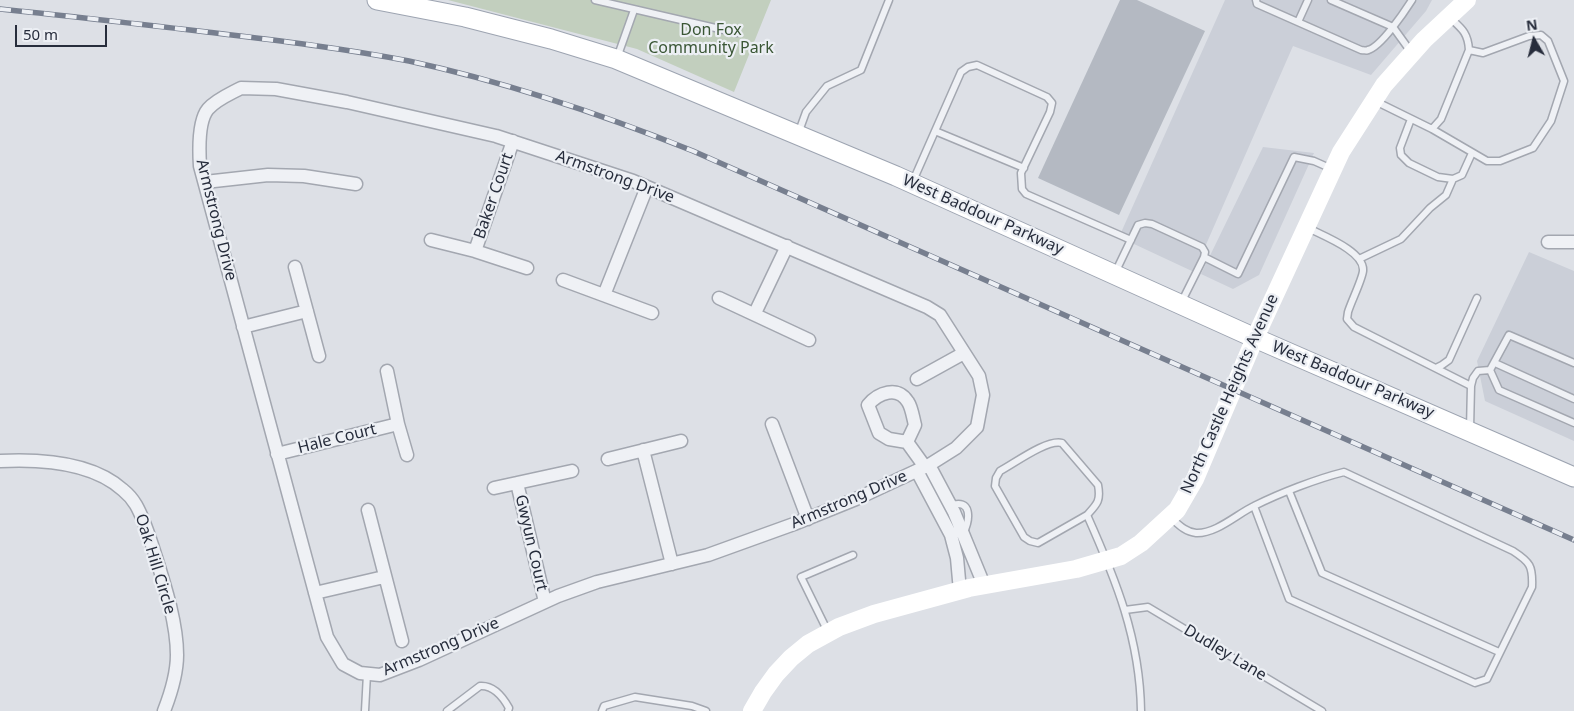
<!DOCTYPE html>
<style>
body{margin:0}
#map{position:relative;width:1574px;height:711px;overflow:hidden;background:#dde0e6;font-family:"Noto Sans",sans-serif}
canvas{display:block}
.north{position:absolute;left:1509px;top:15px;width:50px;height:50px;-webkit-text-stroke:4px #eceff4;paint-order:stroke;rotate:352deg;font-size:14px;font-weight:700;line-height:20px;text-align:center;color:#272d3c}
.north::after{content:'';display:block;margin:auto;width:18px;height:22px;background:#272d3c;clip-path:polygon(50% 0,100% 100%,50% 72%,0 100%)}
.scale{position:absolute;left:15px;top:25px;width:92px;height:22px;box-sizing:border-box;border:2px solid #272d3c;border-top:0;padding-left:6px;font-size:15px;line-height:18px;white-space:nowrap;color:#272d3c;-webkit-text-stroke:4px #eceff4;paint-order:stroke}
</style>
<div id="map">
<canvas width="1574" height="711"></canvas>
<div class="north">N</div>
<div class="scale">50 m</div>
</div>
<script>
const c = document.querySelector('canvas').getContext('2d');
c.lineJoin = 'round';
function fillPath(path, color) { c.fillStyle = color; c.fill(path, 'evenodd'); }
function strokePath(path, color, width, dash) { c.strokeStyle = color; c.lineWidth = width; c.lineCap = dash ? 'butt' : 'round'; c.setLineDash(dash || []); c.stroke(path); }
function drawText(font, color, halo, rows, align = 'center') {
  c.font = font + ' "Noto Sans",sans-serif'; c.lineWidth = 4.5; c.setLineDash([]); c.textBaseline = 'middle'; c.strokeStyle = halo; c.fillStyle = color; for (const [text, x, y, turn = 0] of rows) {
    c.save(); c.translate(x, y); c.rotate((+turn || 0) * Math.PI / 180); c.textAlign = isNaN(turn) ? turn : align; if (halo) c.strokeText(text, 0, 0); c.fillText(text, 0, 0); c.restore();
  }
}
fillPath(new Path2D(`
 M1225,0H1432L1426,11L1371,75L1293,46L1194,272L1119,237Z
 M1263,147L1314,153L1259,275L1233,289L1201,274Z
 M1529,252L1574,271V441L1485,401L1477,361Z`), '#cbcfd8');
fillPath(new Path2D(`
 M448,0H771L734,92L637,49Z`), '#c2cfbe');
fillPath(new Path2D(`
 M1120,0H1137L1205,31L1119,215L1038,178Z`), '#b4b9c2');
const lane = new Path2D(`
 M595,0L737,33
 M1256,0L1257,4L1361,50C1361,50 1368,51 1368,50C1381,47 1405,11 1412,0
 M1331,0L1393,27L1411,52
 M1298,22L1308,0
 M617,58L634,10
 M1375,101L1432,129L1441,119L1469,50C1468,32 1461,28 1449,17
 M1411,119L1400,148L1401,155L1409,163L1438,177L1453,179L1462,175L1472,153
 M1432,129L1487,161H1500L1533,148L1551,121L1564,81L1548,41L1541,35L1529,36L1483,53L1469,50
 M935,131L1024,168
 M798,134L806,112L827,86L861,70L889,0
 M913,181L961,72L968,67L977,65L1047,97L1052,103L1050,112L1021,173L1022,189L1026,194L1131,240
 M1306,227C1321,235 1365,251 1363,271C1362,280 1351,302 1348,312L1347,319L1354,327L1471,386L1470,429
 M1359,259L1401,239L1430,208L1446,195L1453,179
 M1115,273L1138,225L1145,223L1152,224L1202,247L1205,252L1204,257
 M1181,303L1204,257L1238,274L1294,157L1314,161L1332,169
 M1495,363L1574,399
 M1436,368L1442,365L1449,360L1477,298
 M1490,370L1499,390L1574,423
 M1471,386L1473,378L1478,371L1490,370L1509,335L1574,363
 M1289,491L1322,573L1499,652
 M949,506C973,497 970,520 963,534
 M1087,515L1038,543L1030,541L1024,537L995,486L996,478L1000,471C1015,463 1047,439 1062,443L1098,485C1101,501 1097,504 1087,515C1116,580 1140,639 1141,711
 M1170,517C1178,524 1185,532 1196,533C1216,534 1237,514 1254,506C1280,493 1316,479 1344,472L1513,551C1530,562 1533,566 1532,587L1487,679L1475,683L1289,599L1254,506
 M1125,610L1148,607L1322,711
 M828,632L801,577L853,555
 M365,711L367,674
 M447,711L480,686C494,685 503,697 509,708L508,711
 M602,711L604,706L635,697L692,706L706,711`);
const street = new Path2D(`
 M241,88L276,89L347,102L496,136L633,181L927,307L940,315L979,376L983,395L977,427L956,448L929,465L856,499L794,524L708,555L597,582L558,596L419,660L380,675L360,673L343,664L327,637L200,166C199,150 198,121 208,109C217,99 230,94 241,88Z
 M205,182L268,175L304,176L356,184
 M431,240L475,251L527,268
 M1548,242H1574
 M475,251L513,141
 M295,267L319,356
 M563,280L652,313
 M604,295L647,187
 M719,298L809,340
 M755,313L787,246
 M243,327L307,311
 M387,371L398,424L407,455
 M917,379L964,353
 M772,424L808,519
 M907,442L915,425C913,418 912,408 908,402C898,385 878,393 868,405L879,433L889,439L907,442L925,467
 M643,450L672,564
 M277,454L398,424
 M608,459L681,441
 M0,461C40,459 92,462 123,490C128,494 133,500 136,505C144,519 149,536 154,551C164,583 177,622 177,655C177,675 171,693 164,711
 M929,465L954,512L984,585
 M917,471L951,535L957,558L960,591
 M517,483L545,602
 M494,488L572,471
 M368,510L402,641
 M315,593L384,577`);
const primary = new Path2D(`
 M377,0L465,17L551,39L616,59L896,176L1255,338L1574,477`);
strokePath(lane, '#a3a7b0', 9);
strokePath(street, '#a3a7b0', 15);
strokePath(primary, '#9da4b1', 21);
strokePath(lane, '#eff1f5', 6);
strokePath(street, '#eff1f5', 12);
strokePath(new Path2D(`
 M752,711L763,692L776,674L791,658L808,644L839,627L874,614L969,588L1076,569L1121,556L1141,543L1177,510L1195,479L1255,338L1341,152L1384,85L1424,40L1467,0`), '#fff', 18);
strokePath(primary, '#fff', 19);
const rail = new Path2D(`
 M0,9C69,16 138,24 207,32C274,40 342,48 409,61C506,82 601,114 693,151L1574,540`);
strokePath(rail, '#777f8f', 5.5);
strokePath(rail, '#eceff4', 4, [11]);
drawText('16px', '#3a5635', '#eceff4', [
 ["Don Fox",711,30],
 ["Community Park",711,48]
]);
drawText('16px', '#272d3c', '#eceff4', [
 ["Armstrong Drive",615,177,20],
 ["Baker Court",494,196,-71],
 ["West Baddour Parkway",983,215,24],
 ["Armstrong Drive",216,220,76],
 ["West Baddour Parkway",1353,380,23],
 ["North Castle Heights Avenue",1230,394,-66],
 ["Hale Court",337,439,-14],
 ["Armstrong Drive",849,500,-23],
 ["Gwyun Court",531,543,77],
 ["Oak Hill Circle",155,564,73],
 ["Armstrong Drive",441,647,-23],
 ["Dudley Lane",1225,653,31]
]);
</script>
